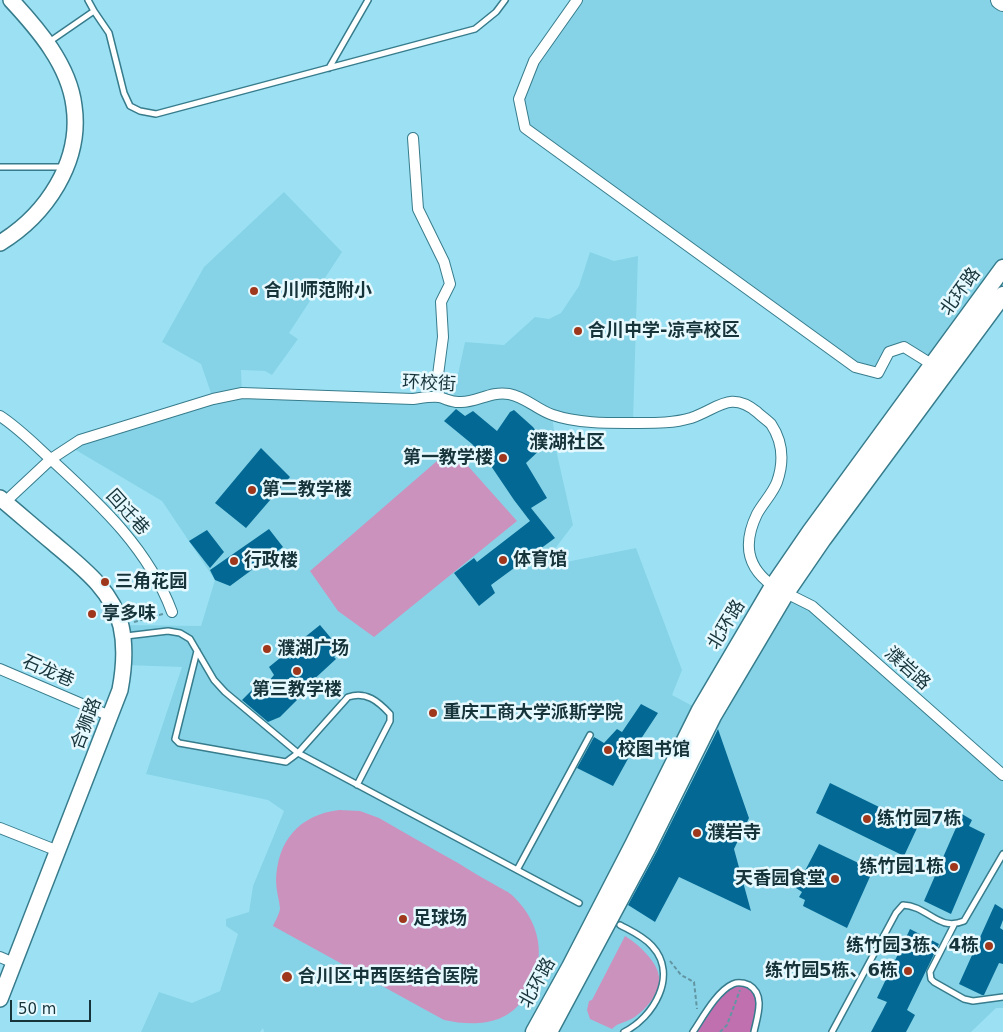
<!DOCTYPE html>
<meta charset="utf-8">
<style>
body{margin:0}
#map{position:relative;width:1003px;height:1032px;overflow:hidden;background:#9ce1f3;font-family:"DejaVu Sans",sans-serif}
canvas{display:block}
.scale{position:absolute;left:10px;top:1000px;width:81px;height:22px;box-sizing:border-box;border:2px solid #17343b;border-top:0;padding-left:6px;font-size:15px;line-height:18px;white-space:nowrap;color:#17343b;-webkit-text-stroke:4px #e6f9ff;paint-order:stroke}
</style>
<div id="map">
<canvas width="1003" height="1032"></canvas>
<div class="scale">50 m</div>
</div>
<script>
const c = document.querySelector('canvas').getContext('2d');
c.lineJoin = 'round';
function fillPath(path, color) { c.fillStyle = color; c.fill(path, 'evenodd'); }
function strokePath(path, color, width, dash) { c.strokeStyle = color; c.lineWidth = width; c.lineCap = dash ? 'butt' : 'round'; c.setLineDash(dash || []); c.stroke(path); }
function drawText(font, color, halo, rows, align = 'center') {
  c.font = font + ' "DejaVu Sans","Noto Sans SC",sans-serif'; c.lineWidth = 5; c.setLineDash([]); c.textBaseline = 'middle'; c.strokeStyle = halo; c.fillStyle = color; for (const [text, x, y, turn = 0] of rows) {
    c.save(); c.translate(x, y); c.rotate((+turn || 0) * Math.PI / 180); c.textAlign = isNaN(turn) ? turn : align; if (halo) c.strokeText(text, 0, 0); c.fillText(text, 0, 0); c.restore();
  }
}
fillPath(new Path2D(`
 M577,0H1000L1003,2V268L933,365L904,347L889,352L878,373L855,367L525,128L519,99L534,61Z
 M284,192L342,252L289,333L298,339L272,375L265,371L241,370L242,393L452,402L465,342L504,345L535,317L549,319L561,313L579,286L590,252L614,261L638,256L633,423L552,415L557,454L573,525L541,567L636,548L682,670L672,695L700,710L620,900L655,922L679,877L751,911L734,849L749,817L713,716L786,593L812,606L1003,775V1008H996L971,1032H264L263,1028L260,1032H141L159,992L192,1003L220,991L238,934L226,926V919L249,912L253,886L284,811L268,800L146,774L182,667L125,665L121,625L201,626L215,580L162,501L69,446L213,399L201,364L162,342L204,267Z`), '#86d3e7');
fillPath(new Path2D(`
 M452,448L517,521L374,637L338,611L310,571Z
 M339,810L360,811L379,818C405,833 431,848 458,863C471,871 484,879 497,886C502,889 509,892 513,896C545,927 547,967 521,1002C503,1026 471,1026 444,1020L273,926C275,921 280,913 280,908C279,899 276,890 276,881C277,841 299,815 339,810Z
 M625,936C637,943 658,962 659,977C661,992 647,1008 636,1016C629,1022 618,1022 612,1029L590,1019L587,1010L589,1001L592,1000Z`), '#cc92be');
fillPath(new Path2D(`
 M733,984L750,986L760,1004L754,1032H695L717,998Z`), '#c06faf');
fillPath(new Path2D(`
 M456,409L465,416L473,411L497,431L510,412L514,410L533,427L542,439L544,446L526,463L547,498L531,508L555,538L491,585L495,593L479,606L454,573L474,558L477,562L530,521L514,500L489,463L472,444L444,421Z
 M261,448L290,477L246,528L215,503Z
 M269,529L283,547L230,586L215,580L210,570Z
 M207,530L224,552L210,568L189,541Z
 M320,625L341,650L334,657L336,659L310,683L301,696L280,717L268,722L242,700L254,688L259,693L274,675L269,667L285,654L290,659L309,642L305,637Z
 M641,704L658,713L629,757L613,786L577,768L594,737L604,743L617,729L622,732Z
 M718,729L749,818L734,849L751,911L679,877L655,922L628,905L656,853Z
 M830,783L918,826L904,856L816,813Z
 M962,814L972,820L969,826L985,834L951,914L924,901Z
 M819,844L873,870L847,928L803,906L805,900L799,897L802,892L796,888Z
 M995,904L1003,909V920L1000,928L1003,930V964L999,963L984,995H982L959,984Z
 M910,929L939,944L907,1010L915,1015L906,1032H871L887,1002L877,998Z`), '#036994');
const service = new Path2D(`
 M88,0L94,11
 M49,42L94,11L109,33L124,93L130,106L140,111L156,114L475,29L496,12L505,0
 M329,68L368,0
 M0,167H64
 M126,636L168,631L180,633L190,639L214,680L225,692L298,753L579,903
 M197,651L175,739L179,743L286,762L298,753L348,697C366,691 378,701 390,714V721L357,785
 M517,870L590,735
 M620,925C631,931 643,936 652,946C679,975 653,1018 624,1032
 M954,925L930,972L931,979L934,982L964,999L973,1001L1003,997
 M693,1032C703,1017 717,991 733,984C738,982 744,983 749,985C766,995 757,1017 754,1032
 M832,1032L896,913L903,905C928,906 938,932 964,921L1003,854`);
const minor = new Path2D(`
 M577,0L534,61L519,99L525,128L855,367L878,373L889,352L904,347L933,365
 M413,138L418,209L444,262L450,284L441,302L443,337L438,375L439,397
 M0,416C20,429 37,447 55,463C102,506 149,550 172,612
 M5,502L51,459L80,440L213,399L242,393L413,399C421,398 431,396 439,397C447,399 452,403 461,402C478,402 490,391 509,394C526,397 537,410 553,415C579,424 612,423 639,423C657,423 674,423 691,418C718,409 730,390 757,412C761,416 767,420 771,424C783,442 784,462 777,482C773,493 763,503 757,514C743,543 746,567 773,586
 M786,593L812,606L1003,775
 M0,669L110,716
 M0,828L58,851
 M0,957L14,963`);
const secondary = new Path2D(`
 M0,243C46,215 82,162 74,106C69,65 38,29 11,0
 M0,498C17,512 35,528 52,542C80,566 112,589 121,626C126,648 124,669 120,690L0,999`);
const primary = new Path2D(`
 M534,1032L570,967L634,843L700,710L773,586L810,532L1003,268
 M549,1032L647,849L713,716L786,593L823,539L1003,295`);
const trunk = new Path2D(`
 M1000,0L1003,2`);
strokePath(service, '#377c8c', 8);
strokePath(minor, '#377c8c', 12);
strokePath(secondary, '#377c8c', 18);
strokePath(primary, '#377c8c', 19);
strokePath(trunk, '#377c8c', 20);
strokePath(new Path2D(`
 M134,622L163,614
 M670,961L681,975L694,982L697,1009
 M720,1032L727,1025L740,990`), '#6295a2', 2, [4, 2.5]);
strokePath(service, '#fff', 5);
strokePath(minor, '#fff', 10);
strokePath(secondary, '#fff', 15);
strokePath(primary, '#fff', 16);
strokePath(trunk, '#fff', 18);
for (const [x, y, r, color] of [
 [254,291,5,"#9f371c"],
 [578,331,5,"#9f371c"],
 [503,458,5,"#9f371c"],
 [252,490,5,"#9f371c"],
 [503,560,5,"#9f371c"],
 [234,561,5,"#9f371c"],
 [105,582,5,"#9f371c"],
 [92,614,5,"#9f371c"],
 [267,649,5,"#9f371c"],
 [297,671,5,"#9f371c"],
 [433,713,5,"#9f371c"],
 [608,750,5,"#9f371c"],
 [867,819,5,"#9f371c"],
 [697,833,5,"#9f371c"],
 [954,867,5,"#9f371c"],
 [835,879,5,"#9f371c"],
 [403,919,5,"#9f371c"],
 [989,946,5,"#9f371c"],
 [908,971,5,"#9f371c"],
 [287,977,6,"#9f371c"]
]) { const dot = new Path2D(); dot.arc(x, y, r, 0, 2 * Math.PI); c.fillStyle = color; c.fill(dot); strokePath(dot, '#e6f9ff', 2); }
drawText('bold 18px', '#17343b', '#e6f9ff', [
 ["合川师范附小",264,291],
 ["合川中学-凉亭校区",588,331],
 ["第一教学楼",493,458,"right"],
 ["第二教学楼",262,490],
 ["体育馆",513,560],
 ["行政楼",244,561],
 ["三角花园",115,582],
 ["享多味",102,614],
 ["濮湖广场",277,649],
 ["第三教学楼",297,690,"center"],
 ["重庆工商大学派斯学院",443,713],
 ["校图书馆",618,750],
 ["练竹园7栋",877,819],
 ["濮岩寺",707,833],
 ["练竹园1栋",944,867,"right"],
 ["天香园食堂",825,879,"right"],
 ["足球场",413,919],
 ["练竹园3栋、4栋",979,946,"right"],
 ["练竹园5栋、6栋",898,971,"right"],
 ["合川区中西医结合医院",298,977]
], 'left');
drawText('18px', '#17343b', '#e6f9ff', [
 ["北环路",961,292,-54],
 ["环校街",429,384,3],
 ["回迁巷",127,513,48],
 ["北环路",727,625,-59],
 ["濮岩路",907,669,42],
 ["石龙巷",48,672,23],
 ["合狮路",87,724,-69],
 ["北环路",538,983,-61]
]);
drawText('bold 19px', '#17343b', '#e6f9ff', [
 ["濮湖社区",567,443]
]);
</script>
